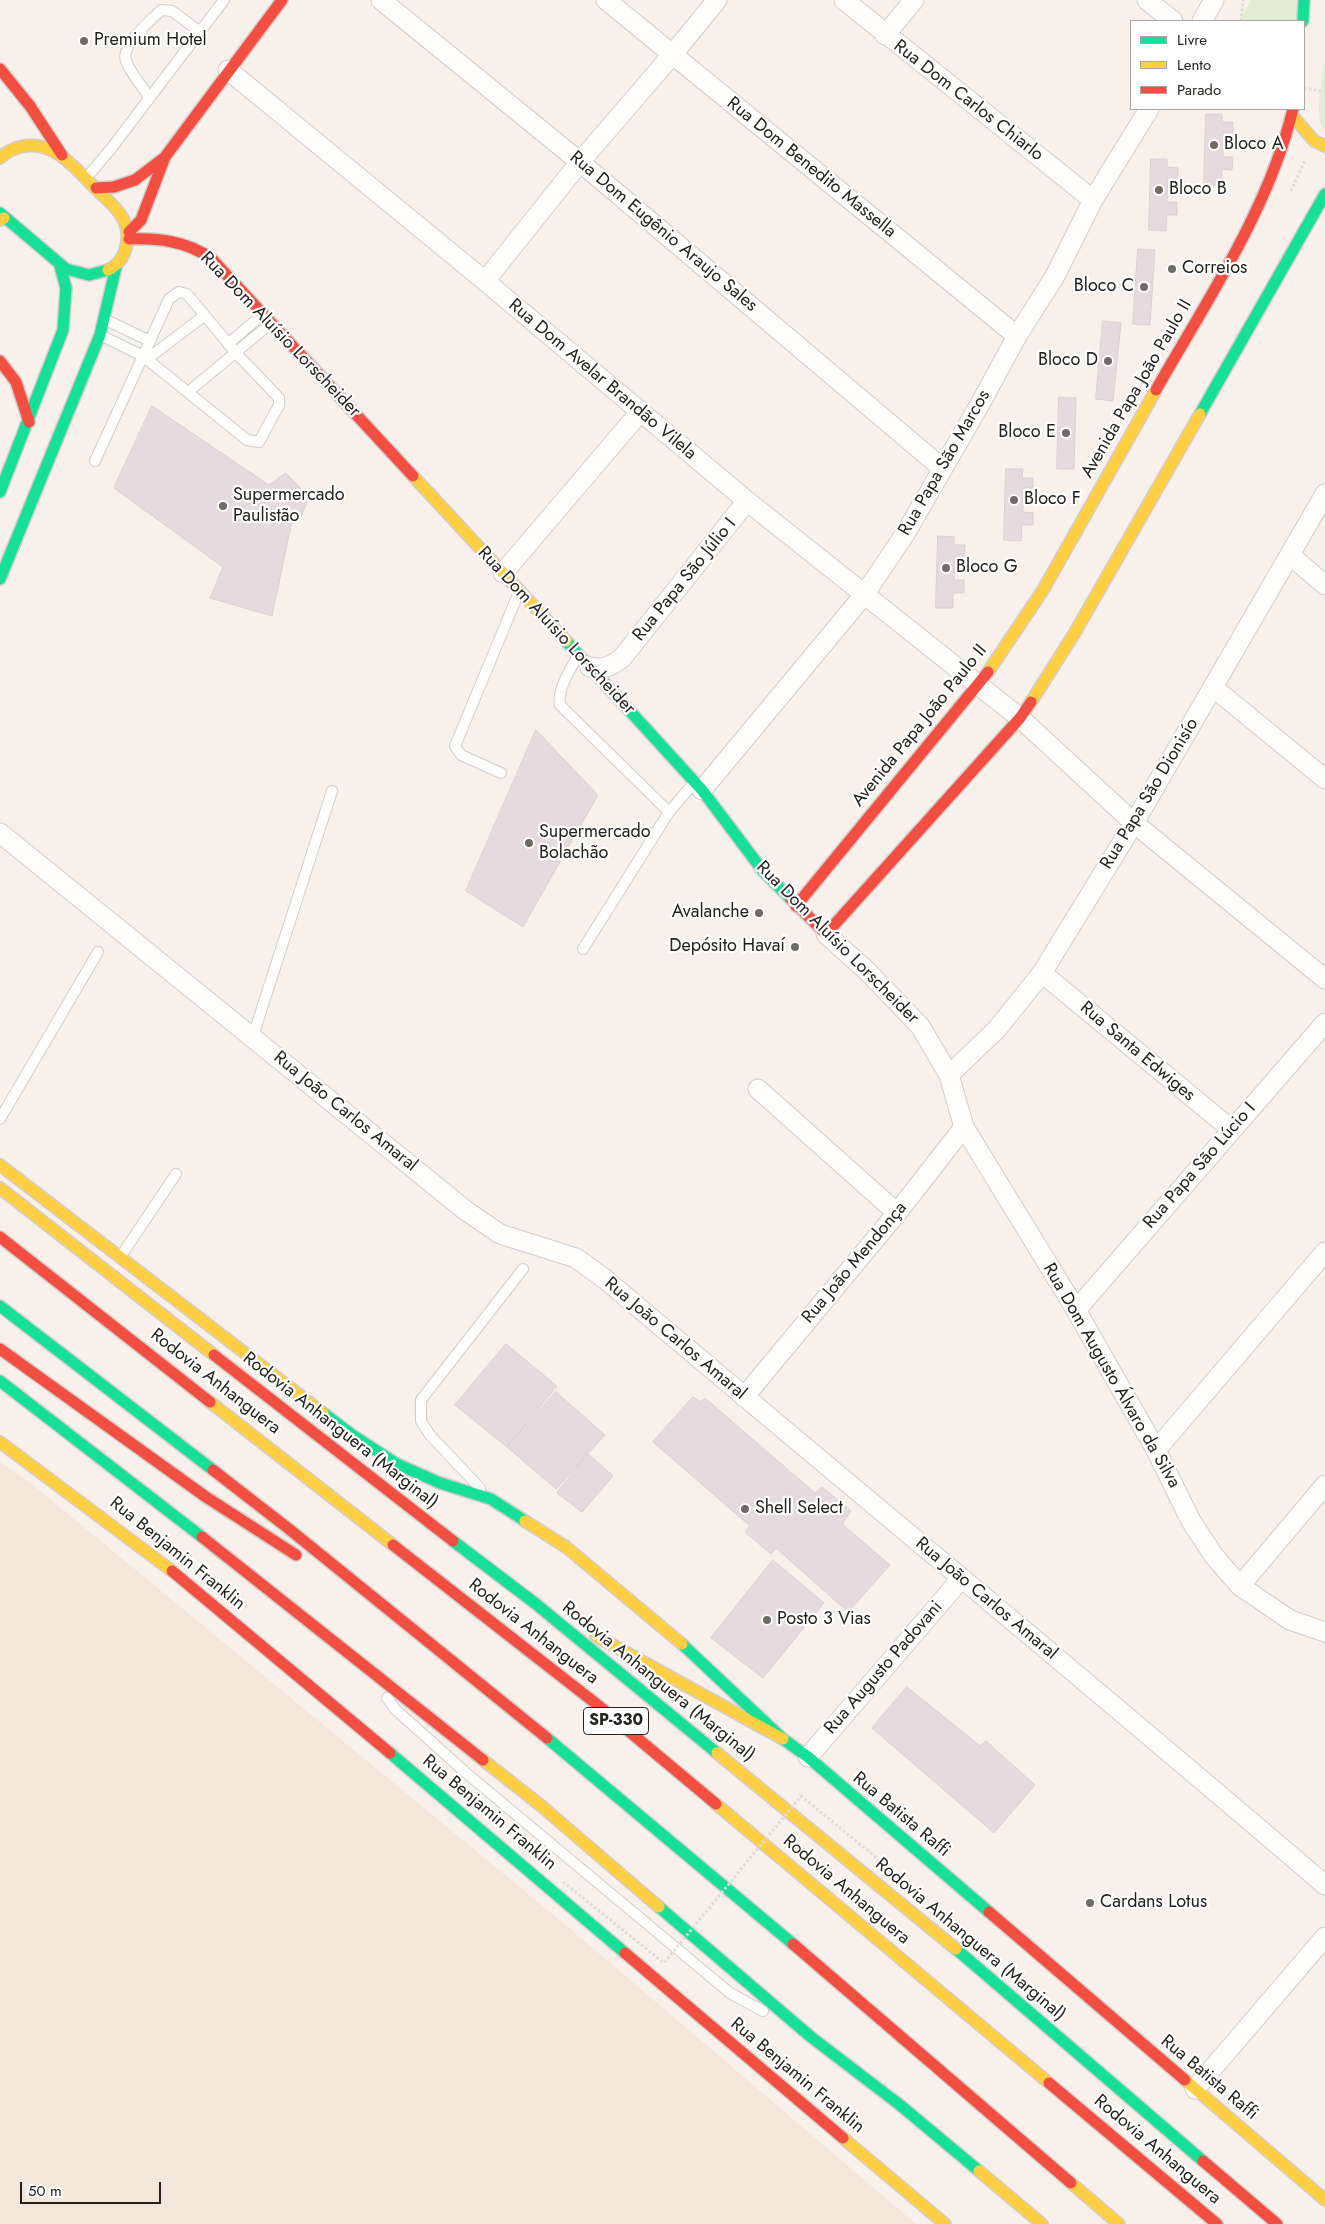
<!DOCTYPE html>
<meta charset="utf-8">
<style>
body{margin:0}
#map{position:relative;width:1325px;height:2224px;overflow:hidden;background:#f8f0eb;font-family:Jost,sans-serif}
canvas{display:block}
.legend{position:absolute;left:1130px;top:20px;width:175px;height:90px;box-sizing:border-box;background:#fff;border:1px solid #a8a6a4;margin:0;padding:6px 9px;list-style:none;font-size:15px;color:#26201c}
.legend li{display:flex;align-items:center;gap:10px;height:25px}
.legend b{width:25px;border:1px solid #a8a6a4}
.scale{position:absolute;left:20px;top:2182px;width:141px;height:22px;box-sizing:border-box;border:2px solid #26201c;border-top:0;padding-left:6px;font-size:15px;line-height:18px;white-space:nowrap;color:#26201c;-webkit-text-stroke:4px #fff;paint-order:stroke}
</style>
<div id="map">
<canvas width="1325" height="2224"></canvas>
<ul class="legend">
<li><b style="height:6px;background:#16e098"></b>Livre</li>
<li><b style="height:6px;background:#ffcf43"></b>Lento</li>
<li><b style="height:6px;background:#f24e42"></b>Parado</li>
</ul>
<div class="scale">50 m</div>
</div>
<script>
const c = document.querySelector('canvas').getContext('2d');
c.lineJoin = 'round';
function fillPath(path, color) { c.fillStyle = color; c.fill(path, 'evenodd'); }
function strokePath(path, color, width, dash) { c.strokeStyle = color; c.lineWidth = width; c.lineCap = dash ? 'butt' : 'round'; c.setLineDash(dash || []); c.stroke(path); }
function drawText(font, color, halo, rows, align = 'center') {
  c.font = font + ' Jost,sans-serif'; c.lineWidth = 4.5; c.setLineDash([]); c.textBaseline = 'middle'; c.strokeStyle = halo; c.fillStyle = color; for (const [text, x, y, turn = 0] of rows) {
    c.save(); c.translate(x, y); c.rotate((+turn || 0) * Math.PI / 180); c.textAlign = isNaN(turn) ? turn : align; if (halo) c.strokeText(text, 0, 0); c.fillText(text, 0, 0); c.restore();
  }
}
fillPath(new Path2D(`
 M0,1462L28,1481L568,1927L916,2224H0Z`), '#f3e6da');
fillPath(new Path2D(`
 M1251,0H1300L1299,21H1239Z
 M1325,62V131C1313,118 1322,79 1325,62Z`), '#e4ecd6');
const building = new Path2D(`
 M1206,114H1222V122H1233V133H1223V157H1233L1232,170L1222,169L1221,185H1204Z
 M1151,159H1167V167L1178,168V178H1168L1167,202H1177V215H1167L1166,231L1149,230Z
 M1138,249L1155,250L1150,325L1133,324Z
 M1103,321L1121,323L1113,401L1096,399Z
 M1059,397L1076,398L1074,469H1057Z
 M152,406L269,485L286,473L309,497L301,517L293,516L272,616L210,598L223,567L114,488Z
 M1006,469H1023L1022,478H1033V488H1023V512L1033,513V525H1022L1021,541L1004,540Z
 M938,536L954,537V545H965V556H955L954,580H964V593H953V608H936Z
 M536,730L598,795L523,927L466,891Z
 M506,1344L557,1386L507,1447L455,1405Z
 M556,1392L605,1435L556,1489L507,1447Z
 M693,1397L701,1402L705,1398L815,1493L822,1487L851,1511L842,1524L890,1565L848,1612L776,1548L771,1554L745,1532L750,1526L653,1442Z
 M588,1454L613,1476L582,1512L557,1493Z
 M773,1560L824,1603L763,1678L711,1638Z
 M907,1687L980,1746L986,1741L1035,1785L994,1833L872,1728Z`);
fillPath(building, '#e5dade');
strokePath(building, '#d8d1d1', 1);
const lane = new Path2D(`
 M149,97C142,86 131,74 126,61C120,45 151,21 161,10L172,11L199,31
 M87,177L110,150L224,0
 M106,320L150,341
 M228,344L263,314
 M147,359L204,316
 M188,392L270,324
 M95,461L143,356L169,299L179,292L187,294L236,353L279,398V405L259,442L247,440L143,356L102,336
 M577,657C570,670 557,690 560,705L669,812L694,783
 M501,773L461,755L455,746L519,592
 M583,949L669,812
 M253,1036L332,791
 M0,1119L98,952
 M121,1256L176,1174
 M480,1488L430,1435L421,1421V1400L523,1269
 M387,1698L395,1709L465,1772L730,1993L763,2011`);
const street = new Path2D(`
 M381,0L580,162L942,468
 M606,0L1017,336
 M844,0L1093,200
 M1147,0L1173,21
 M1202,21L1214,0
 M885,35L914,0
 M228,70L485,281L747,501L1020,718L1134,823L1325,979
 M485,281L580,162L672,55L717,0
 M1290,555L1325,585
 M503,573L641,411
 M590,667C604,670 611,666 622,658L747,501
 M1214,688L1325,779
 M702,790L864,595L905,534L980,404L1017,336L1055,276L1093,200L1149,109
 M0,833L465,1210L500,1234L576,1258L606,1280C845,1482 1087,1681 1325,1885
 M826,934L868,972L920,1026L949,1075L964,1127L1076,1310L1156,1450L1191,1521L1214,1556L1240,1586L1290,1620L1325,1632
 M1042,973L1232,1130
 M949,1075L997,1029L1042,973L1134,823L1325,494
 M758,1089L897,1213
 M1076,1310L1325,1023
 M744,1397L897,1213L964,1127
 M1156,1450L1325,1252
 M1240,1586L1325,1485
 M808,1757L961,1579
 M1195,2089L1325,1937`);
const fast = new Path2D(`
 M1303,21L1304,0
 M0,213L66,269L89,275L108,270
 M1200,414L1325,194
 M0,492L63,330L66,288L60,266
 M0,579L100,335L116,267
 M566,641L702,790L763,871L791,899
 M0,1306L213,1470
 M0,1381L202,1537
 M323,1413L351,1434L397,1464L440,1483L491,1499L525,1521
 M453,1541L536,1604L717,1753
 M682,1644L783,1739L808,1757L989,1912
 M547,1738L793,1944
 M390,1753L625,1953
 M659,1907L811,2037L900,2105L979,2171
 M956,1949L1203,2161`);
const slow = new Path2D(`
 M1292,115L1314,141L1325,146
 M0,158C7,151 14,148 24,146C54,141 74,167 94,187C112,205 133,218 126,247C124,257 118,265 108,270
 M0,220L4,218
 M413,476L566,641
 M988,672L1043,590L1156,390
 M1031,702L1074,634L1200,414
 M0,1165L323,1413
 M0,1188L214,1355
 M210,1402L393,1545
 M0,1442L172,1571
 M525,1521L566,1547L682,1644
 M596,1636L783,1739
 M717,1753L956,1949
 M483,1760L539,1804L659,1907
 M716,1804L1049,2083
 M1185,2080L1325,2200
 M843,2138L945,2224
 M979,2171L1042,2224
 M1071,2183L1119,2224`);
const jam = new Path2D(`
 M0,69L30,106L62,155
 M96,188L114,187L135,180L165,157L282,0
 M129,232L141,220L165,157
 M129,239C159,238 185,241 211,258L413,476
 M0,361L16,382L29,422
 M1156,390C1206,302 1269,209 1293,109
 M791,899L826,934L1020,718L1031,702
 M796,906L988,672
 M0,1237L210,1402
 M0,1349L206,1497L296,1555
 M214,1355L453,1541
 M213,1470L289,1529L547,1738
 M202,1537L483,1760
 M393,1545L594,1702L716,1804
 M172,1571L390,1753
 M989,1912L1185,2080
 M793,1944L1071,2183
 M625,1953L843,2138
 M1049,2083L1217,2224
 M1203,2161L1277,2224`);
strokePath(lane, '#d3ccc8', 12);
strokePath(street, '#d3ccc8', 21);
strokePath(fast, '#d3ccc8', 14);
strokePath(slow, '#d3ccc8', 14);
strokePath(jam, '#d3ccc8', 14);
strokePath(new Path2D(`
 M1241,21L1243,0
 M1304,88L1325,92
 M1291,191L1305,160`), '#dedbd9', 3, [2.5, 2.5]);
strokePath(lane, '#fefdfc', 10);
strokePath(street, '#fefdfc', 19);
strokePath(fast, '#16e098', 11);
strokePath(slow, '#ffcf43', 11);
strokePath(jam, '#f24e42', 11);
strokePath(new Path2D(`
 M563,1882L664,1963L801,1796L922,1895`), '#dedbd9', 3, [2.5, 2.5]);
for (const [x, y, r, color] of [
 [84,41,5,"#706964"],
 [1214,145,5,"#706964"],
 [1159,190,5,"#706964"],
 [1172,269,5,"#706964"],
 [1144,287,5,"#706964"],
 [1108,361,5,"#706964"],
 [1066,433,5,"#706964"],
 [1014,500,5,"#706964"],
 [223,506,5,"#706964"],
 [946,568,5,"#706964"],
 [529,843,5,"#706964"],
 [759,913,5,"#706964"],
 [795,947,5,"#706964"],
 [745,1509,5,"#706964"],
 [767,1620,5,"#706964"],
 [1090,1903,5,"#706964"]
]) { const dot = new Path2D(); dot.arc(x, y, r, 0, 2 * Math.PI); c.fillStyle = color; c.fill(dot); strokePath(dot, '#fff', 2); }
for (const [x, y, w] of [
 [616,1721,65]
]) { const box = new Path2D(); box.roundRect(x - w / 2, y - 13.5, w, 27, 4); c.fillStyle = '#fff'; c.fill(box); strokePath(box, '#26201c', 1); }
drawText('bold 16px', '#26201c', null, [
 ["SP-330",616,1721]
]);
drawText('18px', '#26201c', '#fff', [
 ["Premium Hotel",94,41],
 ["Bloco A",1224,145],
 ["Bloco B",1169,190],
 ["Correios",1182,269],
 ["Bloco C",1134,287,"right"],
 ["Bloco D",1098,361,"right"],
 ["Bloco E",1056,433,"right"],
 ["Supermercado",233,496],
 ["Paulistão",233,517],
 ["Bloco F",1024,500],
 ["Bloco G",956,568],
 ["Supermercado",539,833],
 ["Bolachão",539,854],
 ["Avalanche",749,913,"right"],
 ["Depósito Havaí",785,947,"right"],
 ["Shell Select",755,1509],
 ["Posto 3 Vias",777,1620],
 ["Cardans Lotus",1100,1903]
], 'left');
drawText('18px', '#26201c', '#fff', [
 ["Rua Dom Carlos Chiarlo",968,101,38],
 ["Rua Dom Benedito Massella",811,168,39],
 ["Rua Dom Eugênio Araujo Sales",663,232,40],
 ["Rua Dom Aluísio Lorscheider",280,335,46],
 ["Rua Dom Avelar Brandão Vilela",602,380,40],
 ["Avenida Papa João Paulo II",1137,389,-60],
 ["Rua Papa São Marcos",945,463,-60],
 ["Rua Papa São Júlio I",685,580,-51],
 ["Rua Dom Aluísio Lorscheider",556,631,47],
 ["Avenida Papa João Paulo II",920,726,-51],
 ["Rua Papa São Dionisío",1150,794,-59],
 ["Rua Dom Aluísio Lorscheider",837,943,45],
 ["Rua Santa Edwiges",1137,1052,40],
 ["Rua João Carlos Amaral",345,1112,39],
 ["Rua Papa São Lúcio I",1200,1166,-49],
 ["Rua João Mendonça",855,1263,-50],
 ["Rua João Carlos Amaral",675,1339,40],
 ["Rua Dom Augusto Álvaro da Silva",1111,1376,60],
 ["Rodovia Anhanguera",215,1382,38],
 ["Rodovia Anhanguera (Marginal)",340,1431,38],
 ["Rua Benjamin Franklin",177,1554,39],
 ["Rua João Carlos Amaral",986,1599,40],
 ["Rodovia Anhanguera",533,1632,38],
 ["Rua Augusto Padovani",884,1668,-49],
 ["Rodovia Anhanguera (Marginal)",658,1682,39],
 ["Rua Benjamin Franklin",489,1813,40],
 ["Rua Batista Raffi",901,1815,40],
 ["Rodovia Anhanguera",846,1890,40],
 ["Rodovia Anhanguera (Marginal)",970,1940,40],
 ["Rua Benjamin Franklin",797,2076,40],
 ["Rua Batista Raffi",1209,2078,40],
 ["Rodovia Anhanguera",1157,2150,40]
]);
</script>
